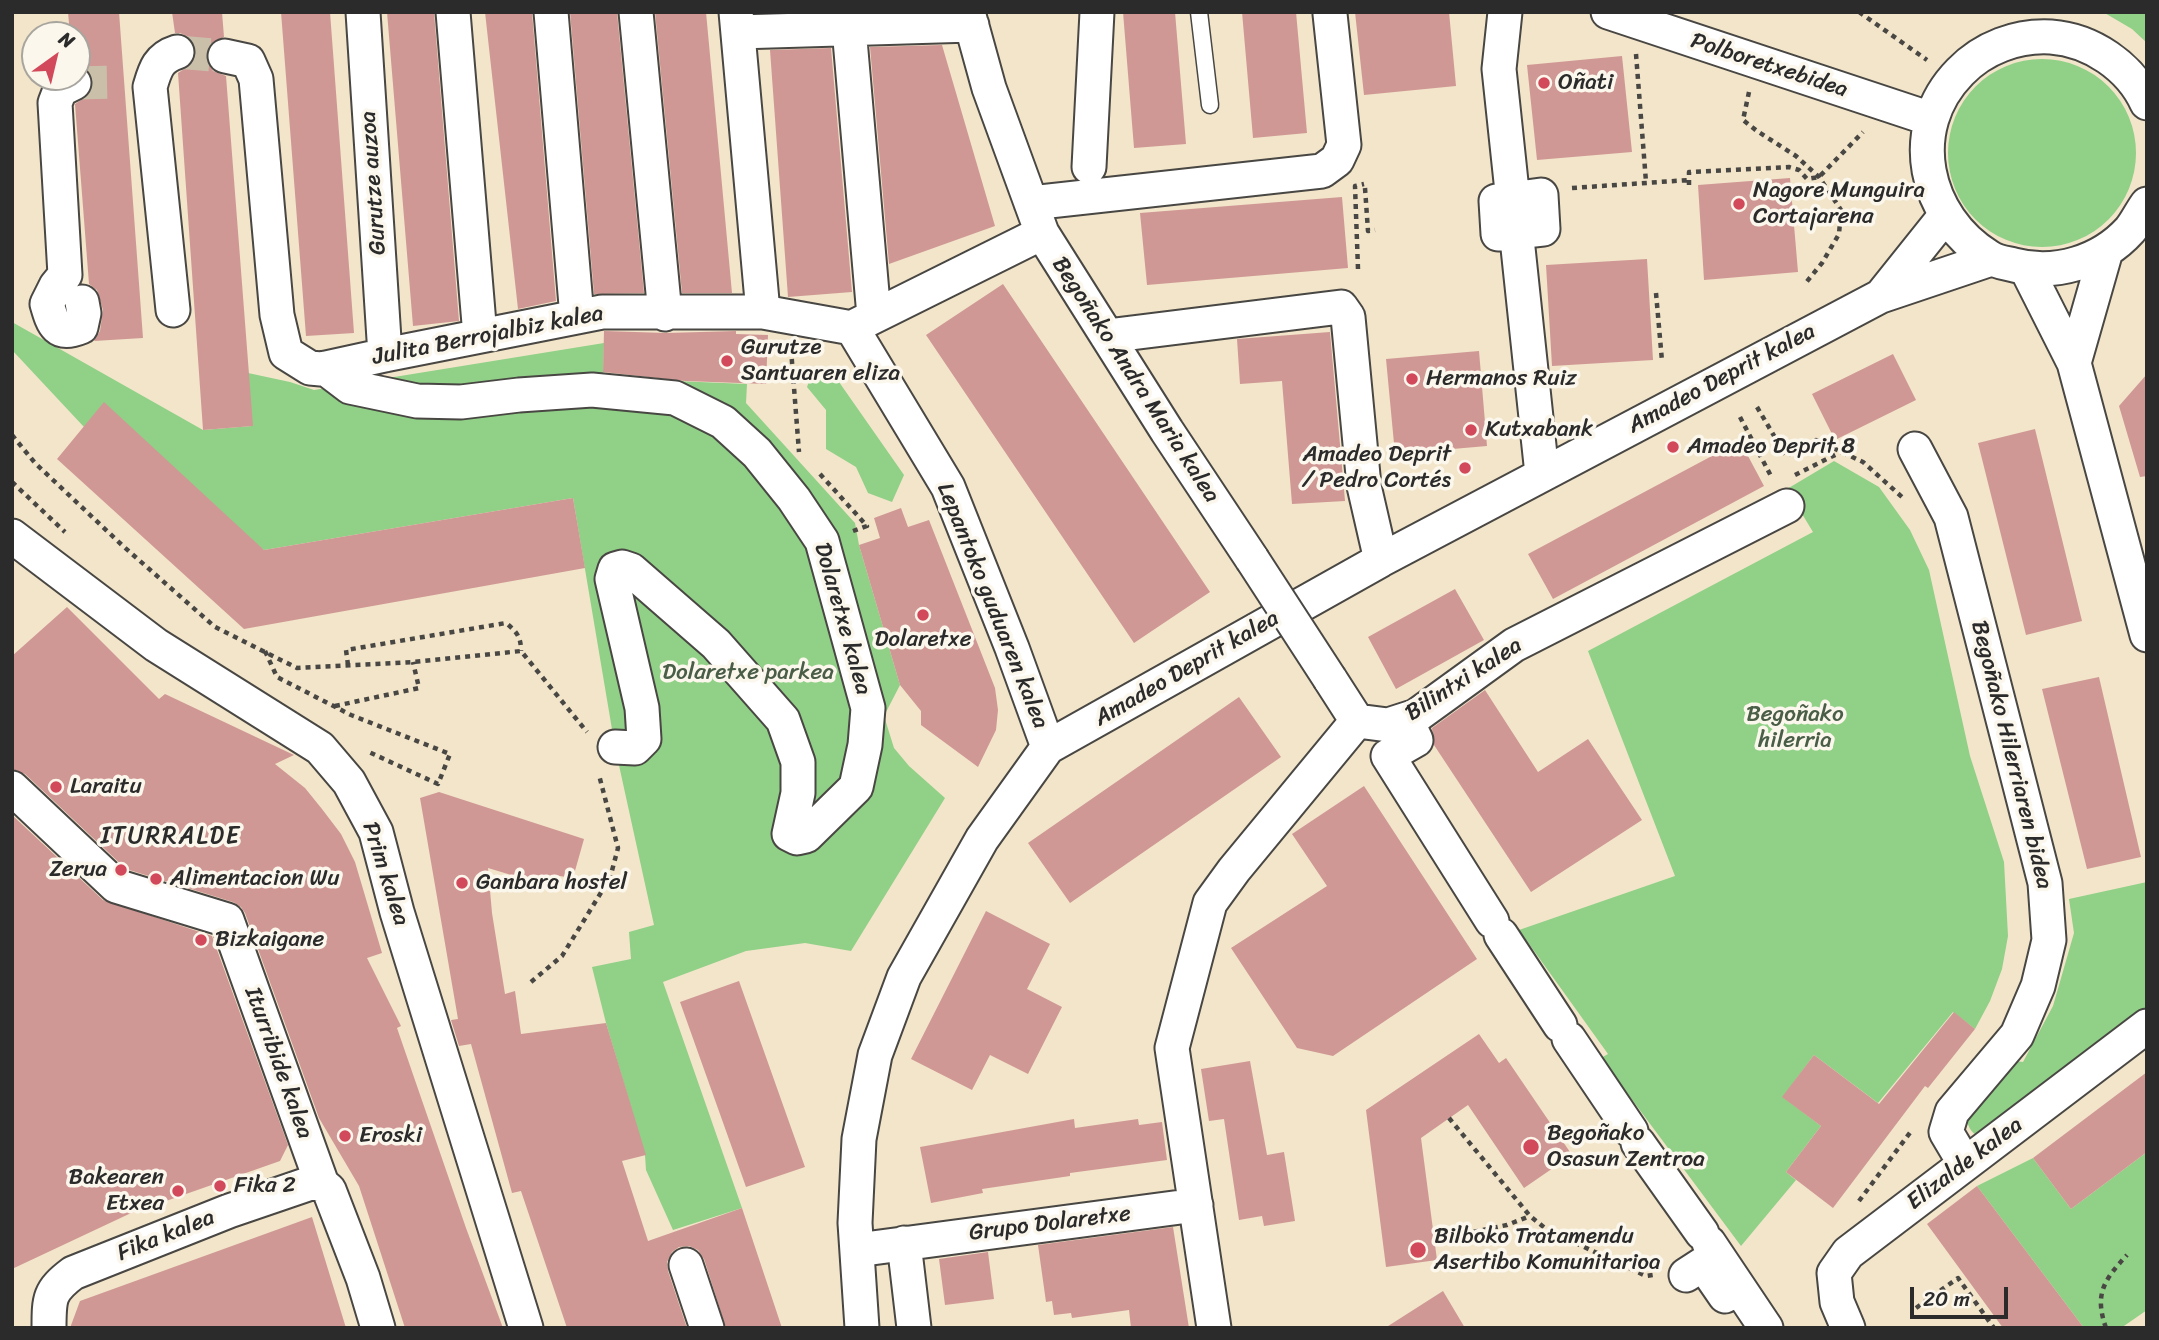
<!DOCTYPE html>
<meta charset="utf-8">
<style>
body{margin:0}
#map{position:relative;width:2159px;height:1340px;overflow:hidden;background:#f2e5ca;font-family:Sriracha,sans-serif}
canvas{display:block}
.frame{position:absolute;inset:0;border:14px solid #2b2b2b;pointer-events:none}
.north{position:absolute;left:21px;top:21px;width:70px;height:70px;box-sizing:border-box;background:#fbf7ec;border:2px solid #a8a59f;border-radius:50%;rotate:34deg;font-size:19px;font-weight:700;line-height:28px;text-align:center;color:#2b2b2b}
.north::after{content:'';display:block;margin:auto;width:24px;height:32px;background:#d1495b;clip-path:polygon(50% 0,100% 100%,50% 72%,0 100%)}
.scale{position:absolute;left:1910px;top:1287px;width:98px;height:32px;box-sizing:border-box;border:4px solid #2b2b2b;border-top:0;padding-left:9px;font-size:21px;line-height:24px;white-space:nowrap;color:#2b2b2b;-webkit-text-stroke:5px #fbf7ec;paint-order:stroke}
</style>
<div id="map">
<canvas width="2159" height="1340"></canvas>
<div class="frame"></div>
<div class="north">N</div>
<div class="scale">20 m</div>
</div>
<script>
const c = document.querySelector('canvas').getContext('2d');
c.lineJoin = 'round';
function fillPath(path, color) { c.fillStyle = color; c.fill(path, 'evenodd'); }
function strokePath(path, color, width, dash) { c.strokeStyle = color; c.lineWidth = width; c.lineCap = dash ? 'butt' : 'round'; c.setLineDash(dash || []); c.stroke(path); }
function drawText(font, color, halo, rows, align = 'center') {
  c.font = font + ' Sriracha,sans-serif'; c.lineWidth = 7; c.setLineDash([]); c.textBaseline = 'middle'; c.strokeStyle = halo; c.fillStyle = color; for (const [text, x, y, turn = 0] of rows) {
    c.save(); c.translate(x, y); c.rotate((+turn || 0) * Math.PI / 180); c.textAlign = isNaN(turn) ? turn : align; if (halo) c.strokeText(text, 0, 0); c.fillText(text, 0, 0); c.restore();
  }
}
fillPath(new Path2D(`
 M2103,12H2147V43L2132,29Z
 M1948 153a94 94 0 1 1 188 0a94 94 0 1 1-188 0Z
 M12,322L203,430L252,426L248,373L290,382L314,390L604,343L603,378L747,384L746,403L855,523L859,545L900,685L884,716L894,748L909,766L945,798L851,951L805,943L746,951L663,982L742,1208L673,1230L646,1170L645,1155L606,1023L592,967L631,959L629,932L654,925L615,747L573,498L264,550L84,427L12,350Z
 M814,368L831,373L839,382L904,475L892,502L868,493L856,467L826,449V410L807,387Z
 M1834,461L1879,487L1910,530L1929,570L1970,756L2004,862L2008,936L2002,969L1990,1001L1975,1029L1953,1012L1878,1103L1814,1055L1783,1097L1821,1126L1786,1172L1796,1180L1741,1246L1601,1058L1608,1054L1519,930L1675,876L1588,651L1813,532L1787,489Z
 M2147,882V1009L1985,1138C1972,1136 1968,1128 1966,1116L2008,1060L2023,1062L2053,1006L2074,933L2069,899Z
 M2147,1152V1310L2121,1328H2084L1977,1186L2033,1158L2071,1209Z`), '#90d087');
fillPath(new Path2D(`
 M68,12H119L143,338L94,341L100,331L103,310L97,290L89,284L75,104L90,94L93,83L91,74L85,67L77,64V35H70Z
 M172,12H222L224,37L210,44L206,51L207,61L213,71L226,76L253,426L203,430L178,73L192,64L196,54L195,44L189,37L180,33H175Z
 M281,12H330L354,333L306,336Z
 M387,12H434L459,321L413,326Z
 M485,12H532L556,301L518,309Z
 M570,12H617L644,293L594,294Z
 M655,12H706L732,293H682Z
 M1123,12H1175L1186,144L1134,148Z
 M1242,12H1296L1307,133L1253,138Z
 M1355,12H1449L1456,86L1364,95Z
 M942,45L995,226L889,264L870,47Z
 M831,48L852,292L788,297L770,50Z
 M1622,56L1632,152L1537,160L1527,65Z
 M1790,178L1798,272L1704,280L1698,185Z
 M1342,197L1348,268L1147,285L1140,213Z
 M1647,259L1653,360L1552,366L1546,265Z
 M1003,284L1210,592L1134,643L926,335Z
 M604,331L666,333L736,331V334L768,335L766,384L685,381L603,372Z
 M1330,332L1345,501L1292,504L1282,381L1240,384L1237,339Z
 M1479,351L1487,446L1395,454L1386,359Z
 M1893,354L1916,400L1835,440L1812,394Z
 M2147,374V476L2140,477L2119,406Z
 M104,402L264,550L573,498L585,568L244,629L57,459Z
 M2035,429L2082,621L2026,635L1978,443Z
 M1740,441L1764,486L1553,599L1528,554Z
 M901,508L908,527L929,520L995,688L998,710L996,730L978,767L921,725V711L900,685L859,545L880,538L874,518Z
 M1455,589L1484,640L1396,689L1368,637Z
 M67,607L159,699L165,694L294,755L275,764L305,788L322,809L341,834L355,862L382,953L367,958L401,1026L397,1028L466,1228L503,1328H405L359,1186L319,1118L245,913L241,907L233,902L126,869L25,774L12,769V656Z
 M2099,677L2141,857L2087,869L2042,689Z
 M1485,690L1538,772L1588,739L1642,820L1531,892L1434,745L1432,728Z
 M1239,697L1281,757L1070,903L1028,843Z
 M1364,786L1477,959L1333,1056L1297,1048L1231,948L1327,886L1292,834Z
 M439,792L584,839L573,878L553,875L551,887L488,868L492,913L505,994L515,991L521,1034L606,1023L646,1155L622,1161L648,1241L742,1208L782,1328H726L704,1259L698,1250L689,1246L679,1247L672,1252L667,1262L668,1271L687,1328H567L521,1191L512,1193L471,1044L459,1046L451,1020L458,1019L420,798Z
 M12,815L103,900L212,936L288,1145L280,1161L129,1214L12,1269Z
 M986,911L1050,944L1027,989L1062,1007L1028,1074L990,1055L972,1090L911,1059Z
 M739,981L805,1167L746,1187L680,1002Z
 M1954,1012L1975,1029L1928,1088L1925,1086L1833,1208L1786,1172L1821,1126L1782,1097L1814,1055L1879,1104Z
 M1479,1034L1499,1063L1506,1058L1572,1155L1524,1188L1468,1105L1421,1138L1437,1260L1386,1267L1366,1110Z
 M1250,1061L1267,1155L1284,1152L1295,1221L1264,1226L1262,1216L1239,1220L1224,1119L1209,1121L1201,1069Z
 M2147,1072V1152L2071,1209L2033,1158Z
 M1074,1119L1075,1128L1138,1119L1139,1125L1162,1122L1167,1160L1070,1173V1176L982,1189L983,1193L931,1203L920,1147Z
 M1977,1186L2084,1328H2003L1927,1224Z
 M312,1217L346,1328H70L80,1301Z
 M1173,1227L1189,1328H1131L1129,1310L1072,1318L1071,1313L1054,1315L1052,1301L1046,1302L1038,1245Z
 M988,1252L994,1299L945,1305L939,1259Z
 M1443,1291L1465,1328H1385Z`), '#d09895');
strokePath(new Path2D(`
 M177,52L225,56
 M74,83L124,82`), '#cac0aa', 33, [33, 17]);
const lane = new Path2D(`
 M1199,12L1210,105`);
const street = new Path2D(`
 M363,12L385,355
 M453,12L480,336
 M551,12L577,317
 M636,12L665,314
 M736,12L763,312
 M968,12L989,88L1042,233L1167,431L1252,559
 M1505,12L1499,69L1542,474
 M1608,12L1931,119
 M849,28L874,316
 M738,32L972,25
 M225,56L248,61L256,79L277,315L286,353L310,368L321,369L385,355L602,312H763L852,328L948,487L1012,648L1048,747
 M74,83L60,90L55,103L65,275L56,286L47,304C53,325 57,337 81,327L84,313L82,302
 M2147,103C2130,66 2091,40 2051,37C2017,35 1983,48 1960,72C1904,129 1924,217 1989,257C1996,262 2006,263 2014,265C2055,276 2101,262 2130,230C2136,223 2141,212 2147,204
 M1089,167L1097,12
 M1541,195L1543,229L1498,234L1496,201Z
 M1031,203L1322,171L1337,160L1344,145L1330,14
 M2026,268L2074,363L2147,635
 M1881,296L1945,216
 M173,310L150,87C155,70 158,58 177,52
 M857,325L1042,233
 M1107,336L1341,307L1348,317L1364,486L1381,560
 M2074,363L2106,251
 M325,368L350,387L417,401L461,402L519,395L592,390L675,398L723,422L757,453L794,499L822,541L868,708L865,745L856,787L806,836L797,838L789,834L798,793V762L783,720L716,644L631,570L622,567L615,569L612,579L642,708L644,739L635,748L615,747
 M1915,449L1951,517L2045,883L2049,940L2038,986L2017,1035L1952,1112L1946,1132L1965,1164
 M12,536L156,645L320,748L349,782L376,832L397,912L526,1328
 M1330,679L1357,721
 M1357,721L1388,725L1416,716L1514,645L1787,506
 M1407,721L1416,740L1388,756L1492,921
 M12,788L116,886L227,920L322,1184L329,1190L363,1278L378,1328
 M1501,935L1560,1025
 M1569,1039L1631,1131
 M1638,1143L1702,1233
 M904,1243L914,1328
 M1709,1243L1766,1328
 M857,1250L1196,1205
 M686,1265L707,1328
 M1686,1275L1703,1264L1725,1296
 M49,1328C49,1298 49,1291 73,1273L229,1211L311,1183L322,1184
 M862,1328L855,1223L859,1139L875,1055L904,977L982,839L1048,747L1381,560L1881,296L1991,259
 M1214,1328L1172,1048L1210,903L1234,870L1357,721
 M1848,1328L1837,1302L1834,1273L1848,1253L2147,1026`);
strokePath(lane, '#494743', 19);
strokePath(street, '#494743', 37);
strokePath(new Path2D(`
 M1859,12L1927,60
 M1636,54L1646,182
 M1749,92L1743,120L1757,131L1796,156L1819,177L1841,210L1839,234L1822,263L1804,285
 M1689,185V172L1789,167L1799,170L1807,179L1819,177L1863,132
 M1365,188L1368,231L1375,230
 M1572,188L1689,180
 M1358,269L1355,186L1364,184
 M1656,293L1662,361
 M791,349L799,452
 M1757,407L1786,456L1816,440L1863,462L1902,497
 M1740,417L1772,478
 M12,435L35,463L123,546L215,627L297,668L413,662L521,651L587,732
 M820,474L867,526L853,531
 M1795,475L1841,452
 M12,482L65,532
 M265,651L277,677L351,715L450,754L438,784L369,752
 M348,665L346,650L506,623C517,632 521,637 521,651
 M335,706L419,688L413,662
 M531,982L562,956L610,878L618,848L599,775
 M1449,1118L1530,1216L1546,1229L1646,1276L1653,1275
 M1859,1201L1912,1130
 M1434,1240L1507,1225L1530,1216
 M1916,1308L1958,1278L1994,1328
 M2106,1328C2094,1294 2104,1280 2127,1255`), '#494743', 4.5, [5, 5]);
strokePath(lane, '#fff', 16);
strokePath(street, '#fff', 33);
const streetBridge = new Path2D(`
 M1252,559L1330,679`);
strokePath(streetBridge, '#494743', 37, []);
strokePath(streetBridge, '#fff', 33);
for (const [x, y, r, color] of [
 [1544,83,7,"#d1495b"],
 [1739,204,7,"#d1495b"],
 [727,361,7,"#d1495b"],
 [1412,379,7,"#d1495b"],
 [1471,430,7,"#d1495b"],
 [1673,447,7,"#d1495b"],
 [1465,468,7,"#d1495b"],
 [923,615,7,"#d1495b"],
 [56,787,7,"#d1495b"],
 [121,870,7,"#d1495b"],
 [156,879,7,"#d1495b"],
 [462,883,7,"#d1495b"],
 [201,940,7,"#d1495b"],
 [345,1136,7,"#d1495b"],
 [1531,1147,9,"#d1495b"],
 [220,1186,7,"#d1495b"],
 [178,1191,7,"#d1495b"],
 [1418,1250,9,"#d1495b"]
]) { const dot = new Path2D(); dot.arc(x, y, r, 0, 2 * Math.PI); c.fillStyle = color; c.fill(dot); strokePath(dot, '#fbf7ec', 2.5); }
drawText('23px', '#2b2b2b', '#fbf7ec', [
 ["Polboretxebidea",1769,66,18],
 ["Gurutze auzoa",374,183,-94],
 ["Julita Berrojalbiz kalea",488,336,-11],
 ["Amadeo Deprit kalea",1722,379,-28],
 ["Begoñako Andra Maria kalea",1135,380,57],
 ["Lepantoko guduaren kalea",992,606,68],
 ["Dolaretxe kalea",842,619,74],
 ["Amadeo Deprit kalea",1187,669,-30],
 ["Bilintxi kalea",1464,680,-33],
 ["Begoñako Hilerriaren bidea",2011,755,76],
 ["Prim kalea",385,874,72],
 ["Iturribide kalea",278,1063,70],
 ["Elizalde kalea",1965,1164,-37],
 ["Grupo Dolaretxe",1050,1224,-7],
 ["Fika kalea",166,1236,-22]
]);
drawText('23px', '#2b2b2b', '#fbf7ec', [
 ["Oñati",1558,83],
 ["Nagore Munguira",1753,191],
 ["Cortajarena",1753,217],
 ["Gurutze",741,348],
 ["Santuaren eliza",741,374],
 ["Hermanos Ruiz",1426,379],
 ["Kutxabank",1485,430],
 ["Amadeo Deprit 8",1687,447],
 ["Amadeo Deprit",1451,455,"right"],
 ["/ Pedro Cortés",1451,481,"right"],
 ["Dolaretxe",923,640,"center"],
 ["Laraitu",70,787],
 ["Zerua",107,870,"right"],
 ["Alimentacion Wu",170,879],
 ["Ganbara hostel",476,883],
 ["Bizkaigane",215,940],
 ["Begoñako",1547,1134],
 ["Osasun Zentroa",1547,1160],
 ["Eroski",359,1136],
 ["Bakearen",164,1178,"right"],
 ["Etxea",164,1204,"right"],
 ["Fika 2",234,1186],
 ["Bilboko Tratamendu",1434,1237],
 ["Asertibo Komunitarioa",1434,1263]
], 'left');
drawText('23px', '#495d47', '#fbf7ec', [
 ["Dolaretxe parkea",748,673],
 ["Begoñako",1795,715],
 ["hilerria",1795,741]
]);
c.letterSpacing = '2px';
drawText('24px', '#2b2b2b', '#fbf7ec', [
 ["ITURRALDE",171,837]
]);
c.letterSpacing = '0px';
</script>
